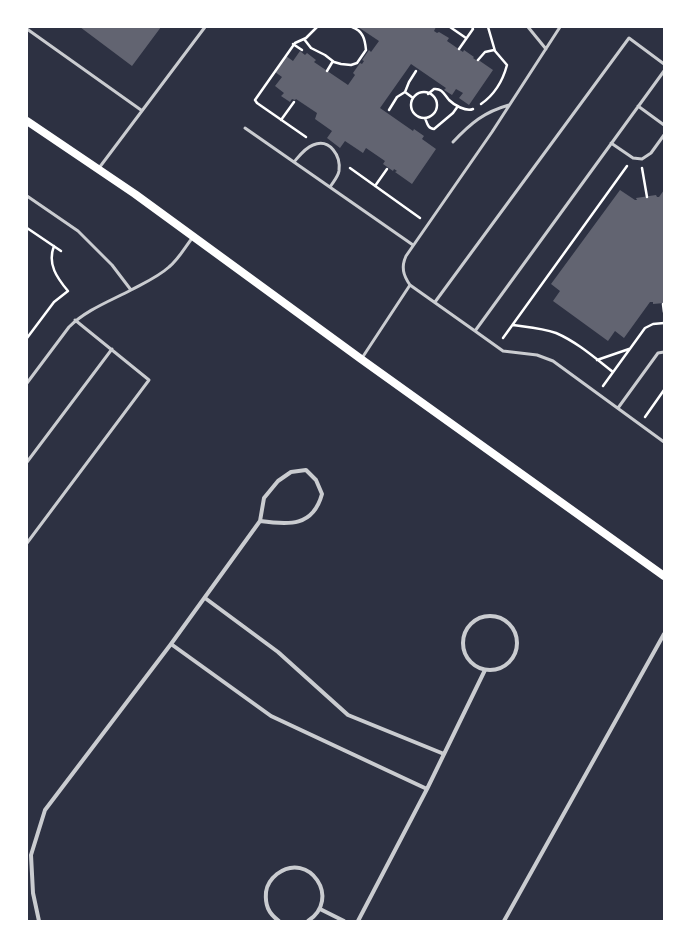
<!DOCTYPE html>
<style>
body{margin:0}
#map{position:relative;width:691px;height:948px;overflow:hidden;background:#2d3142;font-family:Inter,sans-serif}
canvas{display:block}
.frame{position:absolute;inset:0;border:28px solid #fff;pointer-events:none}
</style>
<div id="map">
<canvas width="691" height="948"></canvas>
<div class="frame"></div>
</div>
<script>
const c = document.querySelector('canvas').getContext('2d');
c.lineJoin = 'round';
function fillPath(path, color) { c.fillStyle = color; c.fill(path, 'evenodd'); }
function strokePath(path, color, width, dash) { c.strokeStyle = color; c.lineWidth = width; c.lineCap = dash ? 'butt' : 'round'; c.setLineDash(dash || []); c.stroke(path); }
fillPath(new Path2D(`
 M80,27H161L132,66Z
 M358,27H436L434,31L437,33L439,32L449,38L447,41L463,52L464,50L474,57L473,58L476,60L477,59L493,70L469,105L459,98L463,93L456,89L452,95L444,90L446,88L411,64L380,108L413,131L414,129L424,136L422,139L436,149L412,184L395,172L397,171L394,169L393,171L383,164L385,161L366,148L363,153L345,141L340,148L327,138L332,131L315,119L317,113L296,99L295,100L292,99L290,102L281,96L284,93L275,86L282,77L275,72L286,56L293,61L300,51L305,55L307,53L316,60L314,62L348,85L355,75L353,73L360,63L362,64L364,61L362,60L369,50L371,52L379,41Z
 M620,190L635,200H637L636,198L656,195L657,197H659L664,190V303L653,304V302H650L624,338L615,331L608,341L553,301L560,291L551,284Z`), '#626471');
strokePath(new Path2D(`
 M450,27L466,38
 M304,39L311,48L325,55L334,62L341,64L351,65L357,63L366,50C365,39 363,31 352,27
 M293,44L302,50
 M459,49L473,29L472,27
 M478,60L485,52L494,50
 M327,71L333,61
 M405,92L413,98
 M411 105a13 13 0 1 1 26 0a13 13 0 1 1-26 0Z
 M428,94L434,89C442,88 444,94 449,100C454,105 466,112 473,109
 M481,104C494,95 503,80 507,65L495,51L488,27
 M389,110L397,97L405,92L409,82L416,71
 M425,118C427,123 428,129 434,129L453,113L458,106
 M281,120L294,102
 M306,137L257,103L255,100L295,43L306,38L317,27
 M350,168L420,218
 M642,168L647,197
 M375,186L387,169
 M27,228L61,251
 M663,304L664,312
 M513,325C527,327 542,328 556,333C577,342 595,358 613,372
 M27,338L54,302L68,291C57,278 47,264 54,246
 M503,338L627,166
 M597,360L629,349
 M603,386L645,328L653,324L664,323
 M645,417L664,390`), '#fff', 2.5);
strokePath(new Path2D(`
 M528,27L546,49
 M27,29L141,110
 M664,71L475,331L503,351L537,355L553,361L664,442
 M638,106L664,125
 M245,128L413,245
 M453,142C471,123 484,112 509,105
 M611,143L633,158L642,159L651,153L664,135
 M294,162C300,155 305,148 313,145C330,138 341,156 339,171C338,177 333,182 330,187
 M99,168L205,27
 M27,196L78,231L112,265L131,290C144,283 158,277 169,267C179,259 185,247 193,237
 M410,285L475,331
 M435,302L629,38L664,64
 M362,358L410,285C403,275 401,267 406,256L492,132L560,27
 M27,383L69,327C86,310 110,301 131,290
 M618,408L658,353L664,352
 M27,462L112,349
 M27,543L149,380L75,320`), '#caccd0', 3);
strokePath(new Path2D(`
 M205,598L278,652L348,715L444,754
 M463 643a27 27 0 1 1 54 0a27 27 0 1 1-54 0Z
 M171,644L271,716L427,789
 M320,909L344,921
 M39,921L33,893L31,855L45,810L171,644L260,521L264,498L278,481L291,472L306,470L316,480L322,494C313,527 289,525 260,521
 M279,921C268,913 265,905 266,892C267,884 272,878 277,874C309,850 342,899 308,921
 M358,921L427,789L485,670
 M504,921L664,634`), '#caccd0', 4);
strokePath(new Path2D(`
 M27,121L135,194L361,359L664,576`), '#fff', 8);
</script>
